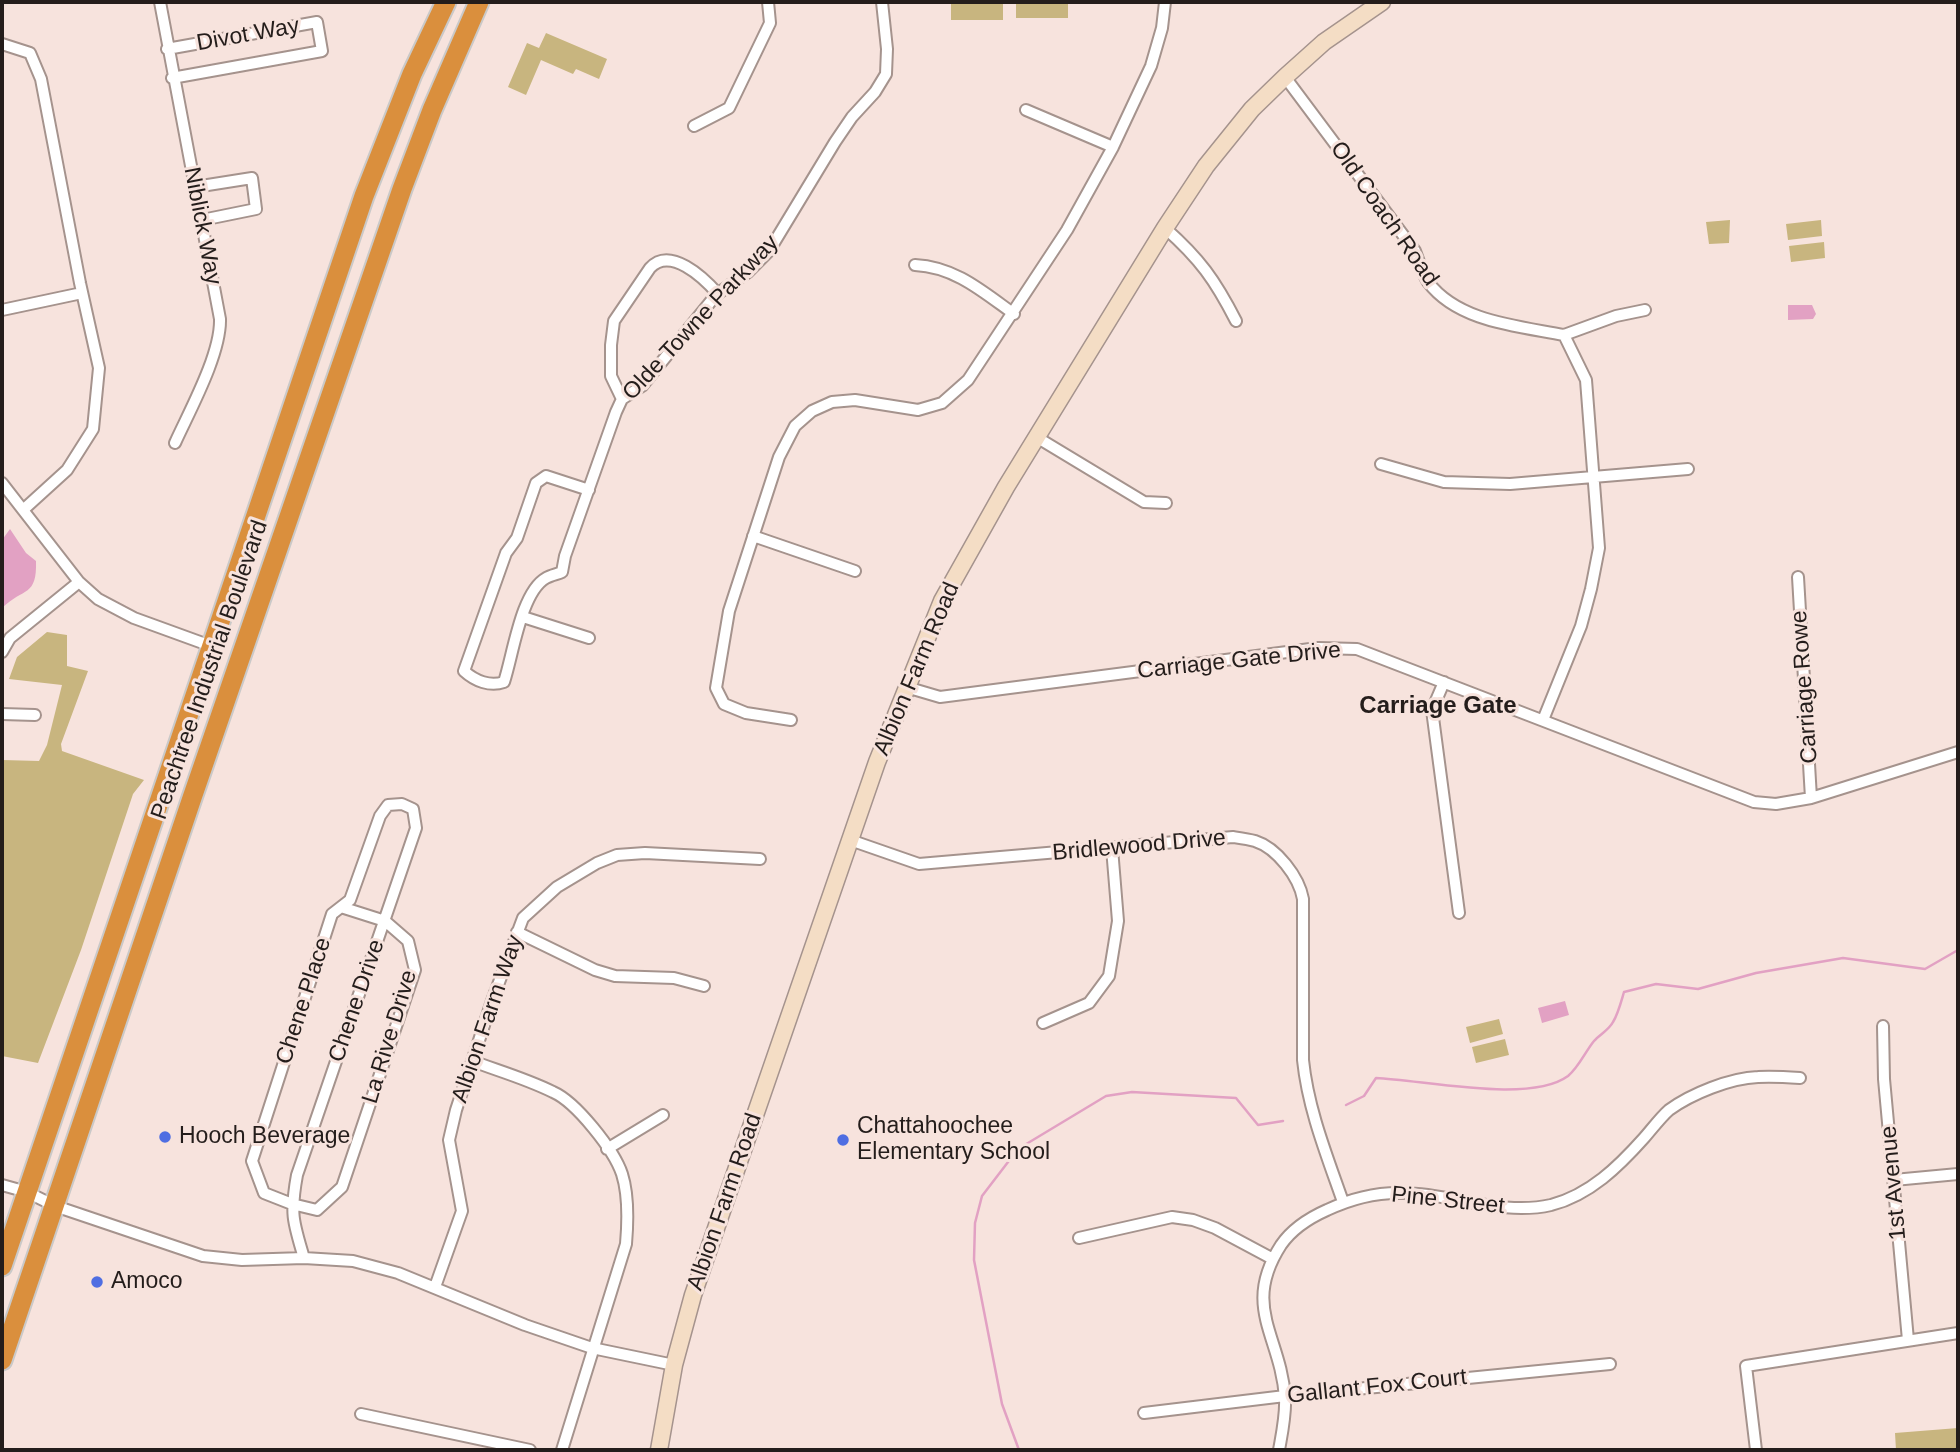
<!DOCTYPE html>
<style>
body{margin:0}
#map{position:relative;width:1960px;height:1452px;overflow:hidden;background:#f7e3dd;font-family:Helvetica,sans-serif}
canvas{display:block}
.frame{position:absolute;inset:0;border:4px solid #241d1b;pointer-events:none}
</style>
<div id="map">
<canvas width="1960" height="1452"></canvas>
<div class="frame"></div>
</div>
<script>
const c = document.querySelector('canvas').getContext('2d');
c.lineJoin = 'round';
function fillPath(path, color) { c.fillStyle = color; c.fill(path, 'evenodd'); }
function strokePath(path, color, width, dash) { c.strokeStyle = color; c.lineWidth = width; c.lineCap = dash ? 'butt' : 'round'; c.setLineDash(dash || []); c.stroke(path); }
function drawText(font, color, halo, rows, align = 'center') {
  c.font = font + ' Helvetica,sans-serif'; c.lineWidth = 6; c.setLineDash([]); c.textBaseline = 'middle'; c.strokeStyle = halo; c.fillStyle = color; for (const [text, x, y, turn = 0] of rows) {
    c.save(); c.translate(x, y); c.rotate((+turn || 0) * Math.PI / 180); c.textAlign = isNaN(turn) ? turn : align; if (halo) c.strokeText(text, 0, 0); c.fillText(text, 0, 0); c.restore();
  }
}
fillPath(new Path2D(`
 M951,2H1003V20H951Z
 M1016,2H1068V18H1016Z
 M546,33L607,59L599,79L576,69L573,74L541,60L526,95L508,87L527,43L539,48Z
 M1730,220L1729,243L1709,244L1706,222Z
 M1821,220L1822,236L1788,240L1786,224Z
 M1824,242L1825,258L1791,262L1789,246Z
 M47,632L67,635V666L88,671L61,744L62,751L144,780L133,794L81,950L38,1063L2,1056V760L39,761L47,745L62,685L9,679L17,657Z
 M1499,1019L1503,1034L1470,1043L1466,1027Z
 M1505,1039L1509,1055L1476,1063L1472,1047Z
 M1958,1428V1450H1896L1895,1433Z`), '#c8b57f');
fillPath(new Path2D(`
 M1788,305H1812L1816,314L1813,319L1788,320Z
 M10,529L26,553L36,561C37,597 24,587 2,608V540Z
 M1565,1001L1569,1015L1542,1023L1538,1008Z`), '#e2a1c3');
strokePath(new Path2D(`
 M1346,1105L1364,1096L1376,1078C1424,1080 1530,1104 1568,1076C1579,1067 1585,1052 1594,1041C1599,1035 1609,1030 1613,1022C1618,1014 1621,1002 1624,992L1656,984L1698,989L1756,973L1843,958L1925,969L1958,950
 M1019,1450L1002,1404L974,1260L975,1223L982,1196L1018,1149L1106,1096L1132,1092L1236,1098L1258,1125L1283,1121`), '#e2a1c3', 2.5);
const street = new Path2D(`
 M160,2L220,319C221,354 190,410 175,443
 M2,44L30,53L41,79L80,283L99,368L93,429L67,470L23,510
 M167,49L317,22L322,51L172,78
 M1285,77L1415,251C1419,261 1422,273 1428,282C1458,322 1518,326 1564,335
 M1026,110L1113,147
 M694,126L729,108L770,23L768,2
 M195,187L252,178L256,209L202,220
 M1165,228C1200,259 1215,280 1236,321
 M915,265C955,267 982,291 1014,314
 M2,310L82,293
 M1564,335L1616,316L1645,310
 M622,399L611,376V345L614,321L650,268C670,246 703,277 718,294
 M1038,438L1144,502L1166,503
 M1381,464L1444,482L1510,484L1688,469
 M2,483L79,582L98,599L134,618L211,646
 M589,490L546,476L536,483L517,538L506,553L464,671C475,681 490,687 504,682C513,655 521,592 546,578C551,575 558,574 562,572L565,556L616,412L622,399L642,386L716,295L748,272L769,251L835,142L852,117L875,92L886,74L887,49L882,2
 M753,536L855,571
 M1798,577L1811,798
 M523,617L589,638
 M2,652L10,638L79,582
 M1444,682L1432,710L1459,913
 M906,687L940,697L1318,648L1357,649L1754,802L1776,804L1811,798L1958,752
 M2,714L35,715
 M791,720L746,713L724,704L716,688L729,611L779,457L795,426L812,411L832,402L855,400L918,410L942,403L968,380L1067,230L1113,147L1151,66L1162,28L1165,2
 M1543,720L1581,626L1591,589L1599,548L1586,380L1564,335
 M850,840L919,864L1233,837C1240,838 1248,839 1255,841C1277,848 1299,877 1303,899V1060C1308,1109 1327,1156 1343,1202
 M517,932L595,970L615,976L674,978L704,986
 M1043,1023L1089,1003L1109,976L1118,921L1112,848
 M1883,1026L1884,1079L1908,1340
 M472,1061C499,1071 527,1079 553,1092C576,1102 614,1150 622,1174C629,1196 628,1221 626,1244L562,1450
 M607,1149L663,1115
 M1894,1180L1958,1174
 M2,1185L27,1192L55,1206L203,1256L242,1260L304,1258L353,1261L398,1273L525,1325L592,1348L674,1365
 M1079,1238L1172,1217L1193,1220L1215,1228L1273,1259
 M304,1258C293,1222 290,1213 297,1175L416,828L413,809L402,804L388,805L380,816L350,900L332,914L252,1161L264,1193L292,1204L317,1210L342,1187L415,970L408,941L385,921L341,907
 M435,1287L462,1211L449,1140L456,1110L492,1001L523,918L557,887L597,863L617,855L645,853L760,859
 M1144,1413L1285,1396L1610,1364
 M361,1414L530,1450
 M1279,1450C1282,1433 1286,1415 1285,1398C1281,1336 1241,1307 1281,1245C1292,1229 1309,1218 1327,1210C1350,1199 1377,1192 1404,1193C1453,1194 1502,1216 1551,1205C1590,1195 1619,1166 1644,1138C1652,1129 1660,1118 1669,1110C1691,1094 1730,1078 1758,1077C1772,1076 1786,1077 1800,1078
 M1756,1450L1746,1366L1958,1333`);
const secondary = new Path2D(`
 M659,1450L674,1365L693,1295L877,762L942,601L1006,487L1165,228L1206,166L1252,109L1285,77L1324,42L1382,2`);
const highway = new Path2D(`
 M2,1266L364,196L412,74L446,2
 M2,1360L193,795L402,189L432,110L479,2`);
strokePath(street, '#a5938d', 14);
strokePath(secondary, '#a5938d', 19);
strokePath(highway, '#cac9c8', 23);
strokePath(street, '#fff', 10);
strokePath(secondary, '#f4ddc5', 16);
strokePath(highway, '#da8f3d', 19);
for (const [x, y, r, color] of [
 [165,1137,7,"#4f6ee2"],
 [843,1140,7,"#4f6ee2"],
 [97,1282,7,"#4f6ee2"]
]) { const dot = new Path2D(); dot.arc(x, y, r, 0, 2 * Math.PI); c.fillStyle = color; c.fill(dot); strokePath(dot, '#f7e3dd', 2.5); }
drawText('23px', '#241d1b', '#f7e3dd', [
 ["Divot Way",248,35,-10],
 ["Old Coach Road",1384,214,55],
 ["Niblick Way",202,226,79],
 ["Olde Towne Parkway",701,318,-47],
 ["Carriage Gate Drive",1239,661,-6],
 ["Albion Farm Road",917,669,-67],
 ["Peachtree Industrial Boulevard",210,670,-71],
 ["Carriage Rowe",1805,687,-94],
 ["Bridlewood Drive",1139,846,-5],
 ["Chene Place",304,1001,-72],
 ["Chene Drive",357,1001,-71],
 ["Albion Farm Way",488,1019,-71],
 ["La Rive Drive",390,1037,-73],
 ["1st Avenue",1894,1183,-95],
 ["Pine Street",1448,1201,6],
 ["Albion Farm Road",725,1202,-71],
 ["Gallant Fox Court",1377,1387,-6]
]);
drawText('23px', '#241d1b', '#f7e3dd', [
 ["Chattahoochee",857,1127],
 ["Elementary School",857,1153],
 ["Hooch Beverage",179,1137],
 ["Amoco",111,1282]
], 'left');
drawText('bold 24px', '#241d1b', '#f7e3dd', [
 ["Carriage Gate",1438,706]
]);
</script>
